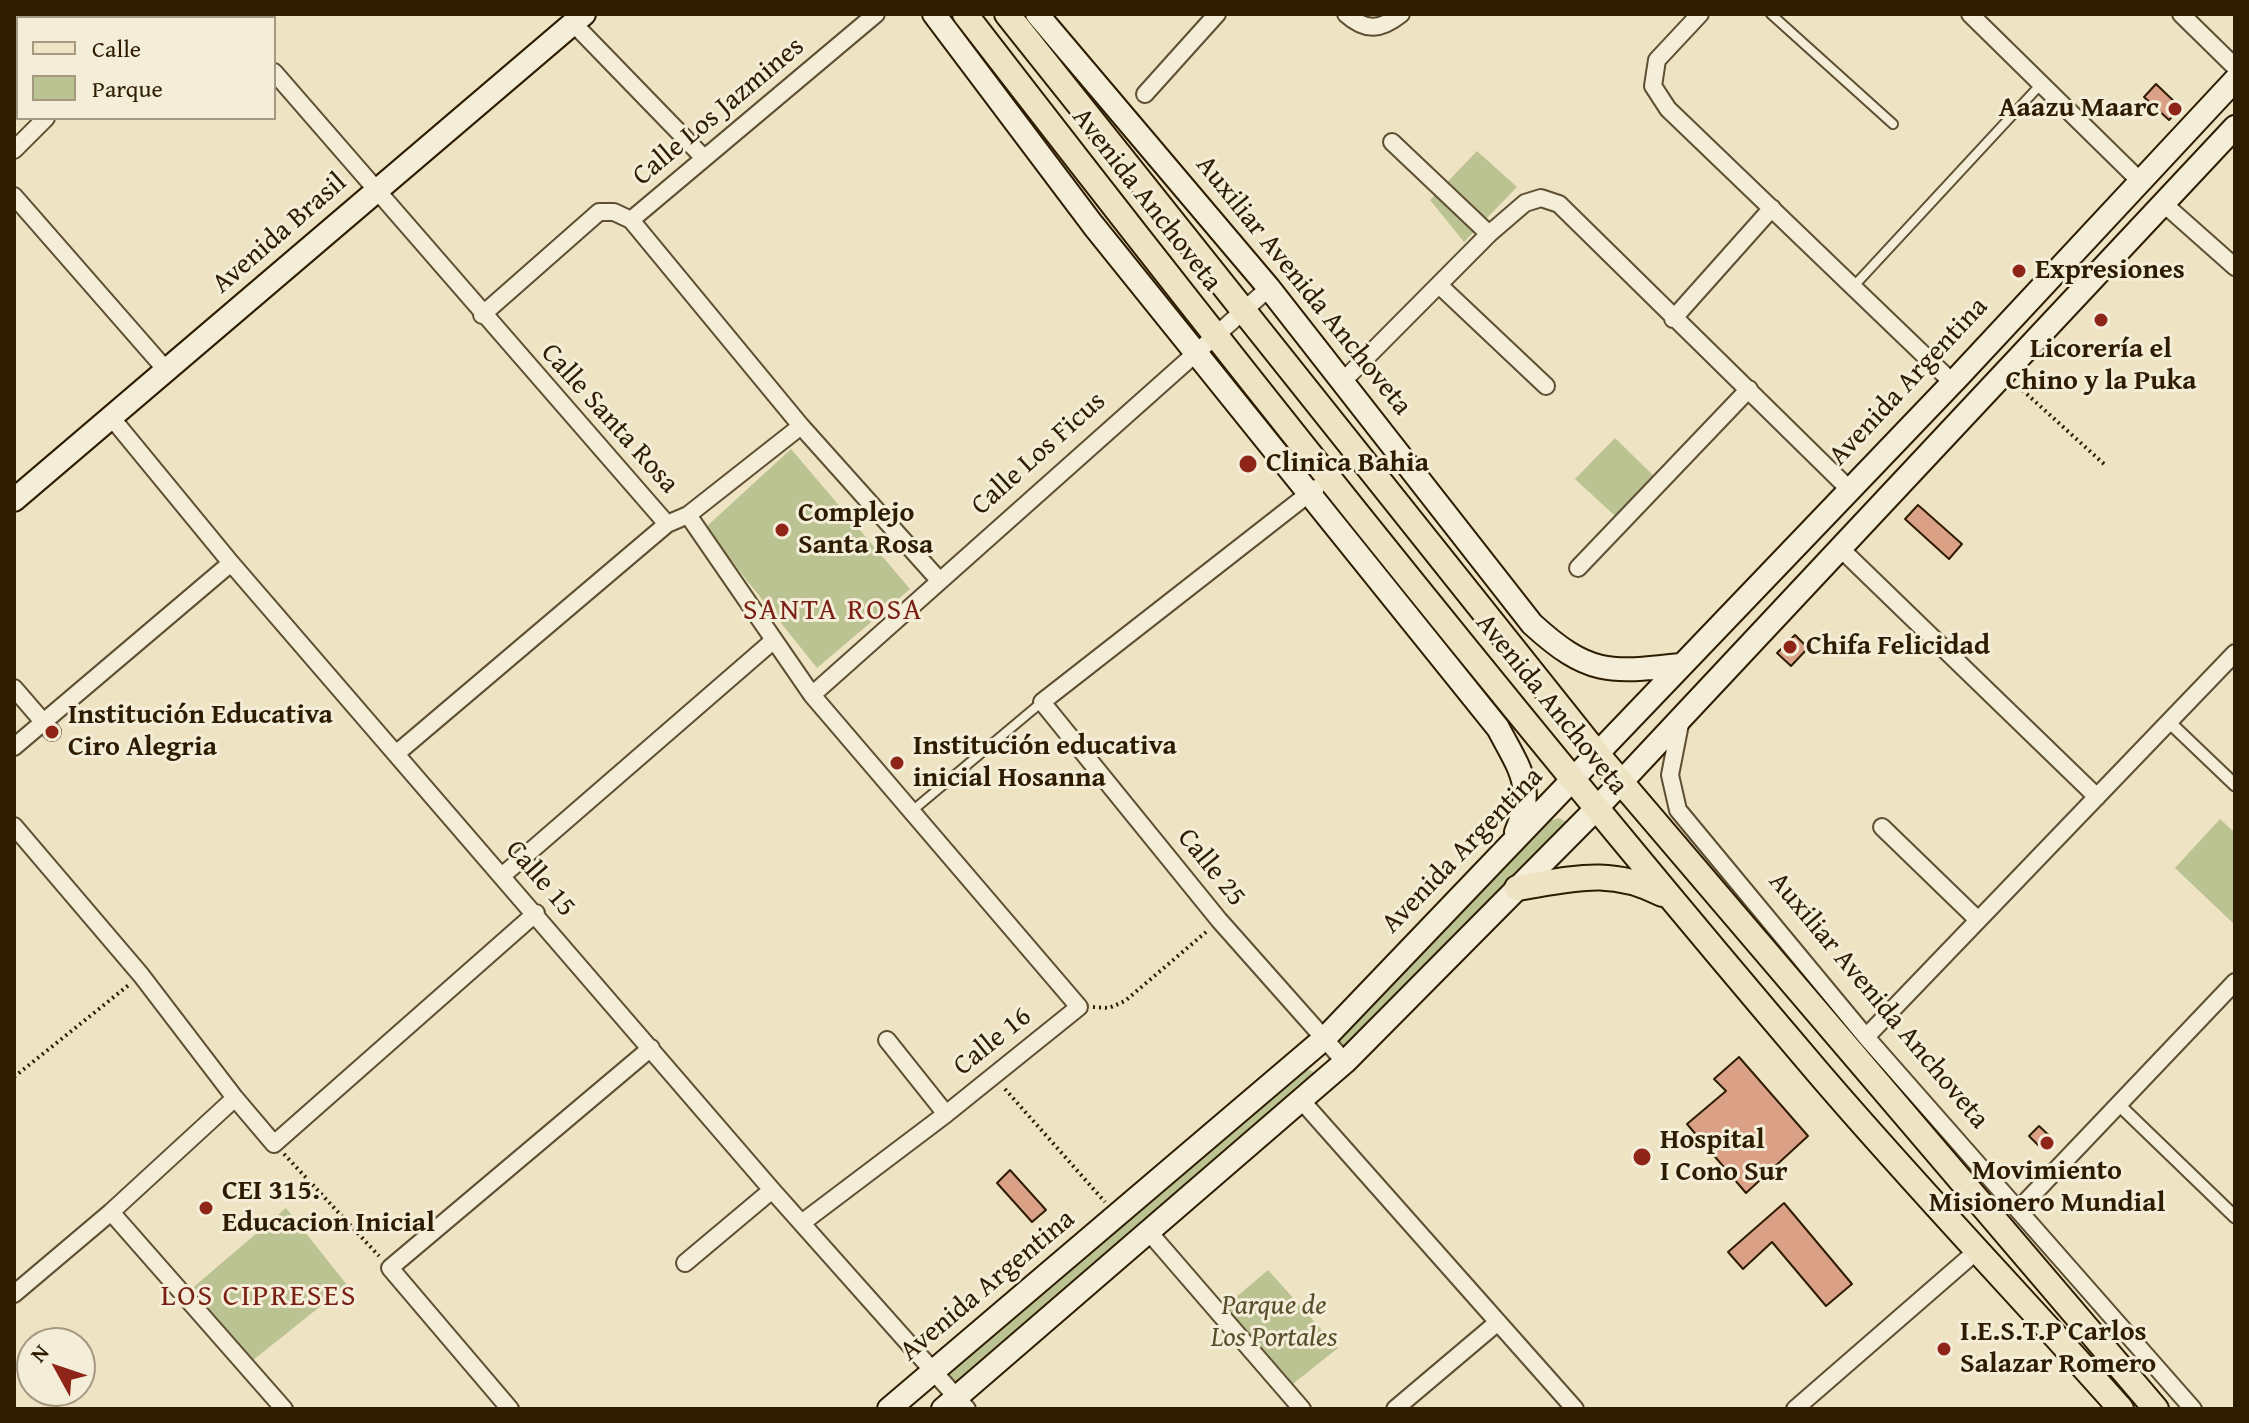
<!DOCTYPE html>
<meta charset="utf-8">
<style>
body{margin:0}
#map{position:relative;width:2249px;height:1423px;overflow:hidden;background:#eee4c3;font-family:"Gentium Book Plus",serif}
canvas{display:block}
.frame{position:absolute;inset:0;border:16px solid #2e1c01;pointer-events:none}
.legend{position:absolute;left:16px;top:16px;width:260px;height:104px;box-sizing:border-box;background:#f4edd8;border:2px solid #a59982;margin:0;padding:10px 14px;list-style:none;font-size:24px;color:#2e1c01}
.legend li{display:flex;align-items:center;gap:16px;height:40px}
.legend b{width:40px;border:2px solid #a59982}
.north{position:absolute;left:16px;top:1327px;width:80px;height:80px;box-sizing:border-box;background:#f4edd8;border:2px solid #a59982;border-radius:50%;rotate:310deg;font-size:22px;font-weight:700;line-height:32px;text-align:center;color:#2e1c01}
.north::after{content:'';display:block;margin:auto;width:28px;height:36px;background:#8f2418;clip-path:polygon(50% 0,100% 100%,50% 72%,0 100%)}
</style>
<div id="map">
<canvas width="2249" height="1423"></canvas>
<div class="frame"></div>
<ul class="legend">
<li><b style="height:10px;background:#eee4c3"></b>Calle</li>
<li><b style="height:22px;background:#bbc392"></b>Parque</li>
</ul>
<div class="north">N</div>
</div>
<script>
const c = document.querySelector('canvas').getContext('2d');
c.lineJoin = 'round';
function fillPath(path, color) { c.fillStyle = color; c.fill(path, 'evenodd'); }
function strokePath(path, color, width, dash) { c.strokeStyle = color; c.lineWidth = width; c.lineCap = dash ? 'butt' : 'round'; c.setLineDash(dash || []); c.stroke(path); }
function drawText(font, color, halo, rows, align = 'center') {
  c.font = font + ' "Gentium Book Plus",serif'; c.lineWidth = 6; c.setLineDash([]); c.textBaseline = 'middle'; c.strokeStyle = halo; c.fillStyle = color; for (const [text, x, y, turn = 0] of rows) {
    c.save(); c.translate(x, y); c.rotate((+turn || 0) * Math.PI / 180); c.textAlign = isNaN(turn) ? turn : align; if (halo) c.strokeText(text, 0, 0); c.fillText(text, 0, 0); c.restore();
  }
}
fillPath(new Path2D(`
 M1477,151L1517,187L1464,242L1430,200Z
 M1615,438L1665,487L1627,527L1575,479Z
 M791,449L910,589L817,668L705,528Z
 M1559,818L1566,822V838L1341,1054L1339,1035L1545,822Z
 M2220,819L2235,833V925L2175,868Z
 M1302,1067L1314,1072L1315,1087L966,1389L949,1388V1374Z
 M286,1208L347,1285L247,1365L189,1291Z
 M1268,1270L1338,1348L1289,1387L1222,1309Z`), '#bbc392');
const building = new Path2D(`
 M2156,84L2181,108L2169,120L2144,97Z
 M1918,505L1962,544L1949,559L1905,519Z
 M1795,635L1808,648L1791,666L1777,653Z
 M1739,1057L1808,1136L1746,1193L1687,1124L1726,1091L1714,1079Z
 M2039,1126L2054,1140L2044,1151L2029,1136Z
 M1010,1170L1046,1210L1032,1222L997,1183Z
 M1784,1203L1852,1284L1826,1306L1772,1242L1743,1269L1728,1252Z`);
fillPath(building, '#daa187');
strokePath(building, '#2e1c01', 2);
const service = new Path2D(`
 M1771,14L1893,124
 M1853,287L2042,83
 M912,811L1042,702`);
const pedestrian = new Path2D(`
 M2168,721L2235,785
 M2118,1104L2235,1217`);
const minor = new Path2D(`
 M221,14L225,18
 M1346,14C1366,32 1381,30 1401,14
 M1700,14L1657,60L1653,86L1668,109L1952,382
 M1970,14L2140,181
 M2181,14L2235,67
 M573,23L704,158
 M274,72L667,524L688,515L812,695L1079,1007L946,1114L803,1222
 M1145,94L1217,14
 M1392,142L1489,234
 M14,150L46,118
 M14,196L167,371
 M2164,204L2235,267
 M631,220L876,14
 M1439,285L1546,386
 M482,315L599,212H614L631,220L801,426L938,579
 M1673,319L1772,208
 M1343,381L1489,234L1525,203L1541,198L1559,204L1849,489
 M111,417L231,563L772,1190L967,1409
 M1316,488L1042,702L1219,920L1345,1062
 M688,515L801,426
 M1841,549L2097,797
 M1578,568L1749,389
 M14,688L52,732
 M812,695L1269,288
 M1681,719L1670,775L1678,810L1866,1037L2193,1409
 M14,747L231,563
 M397,753L667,524
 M14,826L141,975L235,1098L274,1144L536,913
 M1882,827L1978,920
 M503,875L774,640
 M1866,1037L2235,653
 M887,1040L946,1114
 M1301,1100L1575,1409
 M2018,1210L2235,982
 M111,1212L284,1409
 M1148,1231L1302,1409
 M685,1263L772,1190
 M14,1294L111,1212L235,1098
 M510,1409L390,1268L651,1048
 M1395,1409L1498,1322
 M1795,1409L1979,1249`);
const secondary = new Path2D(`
 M934,14L1093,225L1498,728C1519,768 1536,787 1516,832
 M1037,14L1269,288L1532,624C1588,675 1608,673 1681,665
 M14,500L584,14
 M889,1409L1325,1038L1959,376L2235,80
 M943,1409L1345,1062L1596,809L2235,127`);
const primary = new Path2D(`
 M965,14C1241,372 1523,726 1816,1070C1915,1186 2020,1295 2121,1409
 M1007,14L1598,755L2156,1409
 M1517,888C1572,879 1611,867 1662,894`);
strokePath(service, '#5e4e32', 12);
strokePath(pedestrian, '#5e4e32', 15);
strokePath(minor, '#5e4e32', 20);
strokePath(secondary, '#2e1c01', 26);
strokePath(primary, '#2e1c01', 28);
strokePath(new Path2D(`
 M2018,386L2104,464
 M1093,1007L1109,1008L1125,1001L1206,932
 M14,1077L130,984
 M1005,1089L1105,1202
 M284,1154L379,1256`), '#2e1c01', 4, [2, 4]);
strokePath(service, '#f4edd8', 8);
strokePath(pedestrian, '#f4edd8', 11);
strokePath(minor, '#f4edd8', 16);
strokePath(secondary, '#f4edd8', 22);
strokePath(primary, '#eee4c3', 24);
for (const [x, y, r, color] of [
 [2175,109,8,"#8f2418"],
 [2019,271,8,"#8f2418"],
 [2101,320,8,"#8f2418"],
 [1248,464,10,"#8f2418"],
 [782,530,8,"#8f2418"],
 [1790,647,8,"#8f2418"],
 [52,732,8,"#8f2418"],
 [897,763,8,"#8f2418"],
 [2047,1143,8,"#8f2418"],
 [1642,1157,10,"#8f2418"],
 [206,1208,8,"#8f2418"],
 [1944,1349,8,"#8f2418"]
]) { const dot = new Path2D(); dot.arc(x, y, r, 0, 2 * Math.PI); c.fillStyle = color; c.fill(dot); strokePath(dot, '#f4edd8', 3); }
drawText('bold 28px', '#2e1c01', '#f4edd8', [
 ["Aaazu Maarc",2159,109,"right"],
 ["Expresiones",2035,271],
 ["Licorería el",2101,350,"center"],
 ["Chino y la Puka",2101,382,"center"],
 ["Clinica Bahia",1266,464],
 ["Complejo",798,514],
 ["Santa Rosa",798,546],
 ["Chifa Felicidad",1806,647],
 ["Institución Educativa",68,716],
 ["Ciro Alegria",68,748],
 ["Institución educativa",913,747],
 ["inicial Hosanna",913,779],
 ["Hospital",1660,1141],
 ["I Cono Sur",1660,1173],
 ["Movimiento",2047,1172,"center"],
 ["Misionero Mundial",2047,1204,"center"],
 ["CEI 315.",222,1192],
 ["Educacion Inicial",222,1224],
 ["I.E.S.T.P Carlos",1960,1333],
 ["Salazar Romero",1960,1365]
], 'left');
drawText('28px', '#2e1c01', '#f4edd8', [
 ["Calle Los Jazmines",719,112,-40],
 ["Avenida Anchoveta",1146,200,52],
 ["Avenida Brasil",280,234,-41],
 ["Auxiliar Avenida Anchoveta",1303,286,51],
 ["Avenida Argentina",1909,382,-47],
 ["Calle Santa Rosa",609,419,48],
 ["Calle Los Ficus",1039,454,-42],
 ["Avenida Anchoveta",1551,705,51],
 ["Avenida Argentina",1463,851,-46],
 ["Calle 25",1211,868,51],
 ["Calle 15",540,879,49],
 ["Auxiliar Avenida Anchoveta",1878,1001,50],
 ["Calle 16",993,1042,-39],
 ["Avenida Argentina",988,1286,-40]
]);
drawText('italic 28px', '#584e2c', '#f4edd8', [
 ["Parque de",1274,1307],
 ["Los Portales",1274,1339]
]);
c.letterSpacing = '2px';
drawText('30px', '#7a1f14', '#f4edd8', [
 ["SANTA ROSA",833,611],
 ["LOS CIPRESES",259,1297]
]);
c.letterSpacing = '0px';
</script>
